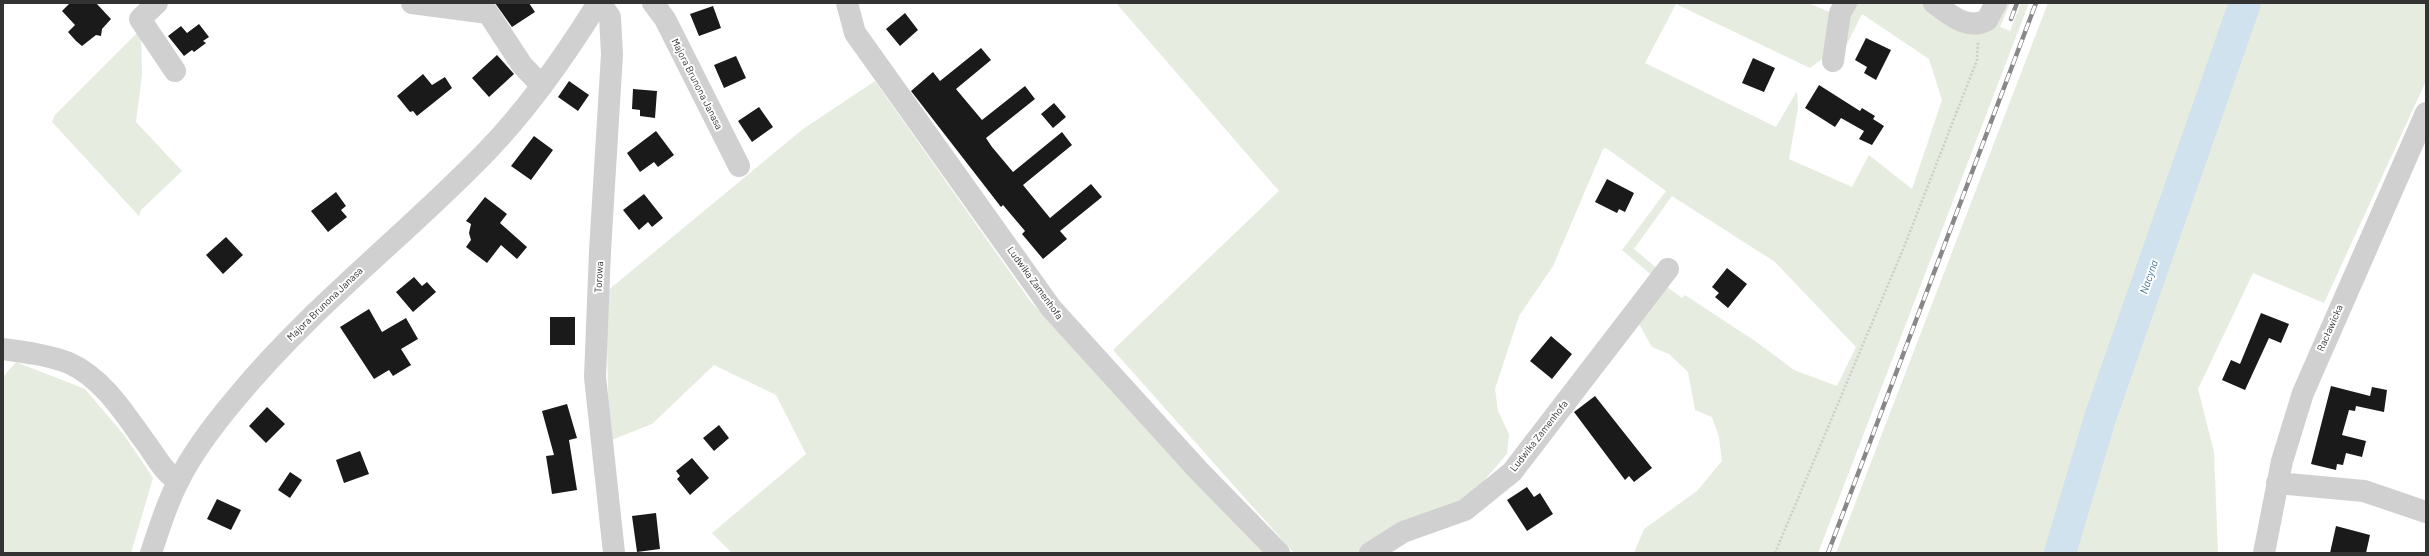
<!DOCTYPE html>
<meta charset="utf-8">
<style>
body{margin:0}
#map{position:relative;width:2429px;height:556px;overflow:hidden;background:#fff;font-family:Barlow,sans-serif}
canvas{display:block}
.frame{position:absolute;inset:0;border:4px solid #333;pointer-events:none}
</style>
<div id="map">
<canvas width="2429" height="556"></canvas>
<div class="frame"></div>
</div>
<script>
const c = document.querySelector('canvas').getContext('2d');
c.lineJoin = 'round';
function fillPath(path, color) { c.fillStyle = color; c.fill(path, 'evenodd'); }
function strokePath(path, color, width, dash) { c.strokeStyle = color; c.lineWidth = width; c.lineCap = dash ? 'butt' : 'round'; c.setLineDash(dash || []); c.stroke(path); }
function drawText(font, color, halo, rows, align = 'center') {
  c.font = font + ' Barlow,sans-serif'; c.lineWidth = 4; c.setLineDash([]); c.textBaseline = 'middle'; c.strokeStyle = halo; c.fillStyle = color; for (const [text, x, y, turn = 0] of rows) {
    c.save(); c.translate(x, y); c.rotate((+turn || 0) * Math.PI / 180); c.textAlign = isNaN(turn) ? turn : align; if (halo) c.strokeText(text, 0, 0); c.fillText(text, 0, 0); c.restore();
  }
}
fillPath(new Path2D(`
 M1116,3H1808L1832,13L1826,56L1810,68L1676,4L1645,63L1776,127L1797,91L1798,108L1789,159L1852,187L1869,155L1912,189L1942,100L1929,59L1862,14L1844,50L1843,20L1854,3H1924L1966,30L1999,3H2010L2000,27L2010,31L2021,3H2029L1818,553H1634L1644,529L1697,491L1722,461L1719,437L1712,417L1695,410L1688,372L1669,354L1652,347L1639,324L1667,287L1682,298L1685,295L1758,343L1794,370L1837,386L1856,347L1775,262L1672,196L1634,249L1659,270L1654,277L1622,250L1666,191L1606,148L1603,149L1553,266L1519,316L1495,389L1498,411L1509,434L1507,454L1461,507L1363,553H1294L1113,350L1279,191Z
 M2048,3H2240L2098,410L2054,553H1836Z
 M2250,3H2426V81L2324,303L2253,273L2198,389L2214,452L2218,553H2068L2114,397Z
 M141,29L142,75L136,122L182,171L141,210L139,216L52,122L54,116Z
 M875,81L1031,302L1267,553H732L712,533L806,454L776,395L714,365L652,424L609,441L606,292L803,129Z
 M16,362L85,389L125,436L153,478L131,553H3V377Z`), '#e6ecdf');
strokePath(new Path2D(`
 M2060,553L2100,418L2245,3`), '#cfe2ee', 32);
fillPath(new Path2D(`
 M70,3H96L111,19L102,29L101,36L96,35L82,46L76,41L68,32L75,25L62,11Z
 M495,3H529L535,12L512,27Z
 M713,6L721,28L699,36L690,14Z
 M905,13L918,30L900,46L886,29Z
 M199,24L209,37L203,41L206,43L194,52L192,50L184,56L168,36L181,26L187,33Z
 M1866,38L1891,50L1876,80L1864,73L1867,67L1855,60Z
 M981,48L991,60L956,89L982,120L1025,86L1035,99L986,138L992,147L1013,172L1062,132L1072,145L1023,185L1050,218L1091,184L1102,197L1060,231L1067,239L1043,259L1022,234L1025,231L1003,205L1001,207L911,91L933,72L940,81Z
 M497,55L514,74L489,97L472,78Z
 M736,56L746,78L724,88L714,65Z
 M1753,58L1775,68L1764,92L1742,83Z
 M423,74L432,85L445,77L452,88L417,116L413,111L410,112L397,96Z
 M569,81L589,95L578,111L558,97Z
 M1819,85L1860,111L1862,108L1875,116L1873,119L1884,126L1872,145L1859,139L1864,131L1841,118L1835,127L1805,108Z
 M633,89L657,91L655,118L640,116V110L632,109Z
 M1054,103L1066,117L1053,128L1041,114Z
 M759,107L773,127L752,142L738,121Z
 M656,131L674,155L658,167L654,162L640,172L627,153Z
 M534,136L553,150L531,180L511,166Z
 M1607,179L1634,193L1625,212L1619,209L1617,213L1595,202Z
 M336,192L346,206L341,210L347,217L328,232L311,211Z
 M644,194L663,218L652,227L648,222L639,230L623,210Z
 M485,197L507,214L500,223L527,247L517,259L501,245L487,263L466,247L471,240L469,233L471,224L466,221Z
 M226,237L243,255L223,274L206,255Z
 M1727,268L1747,284L1728,308L1715,297L1719,293L1712,287Z
 M414,277L422,286L427,282L436,292L413,312L396,292Z
 M369,309L382,332L406,318L418,339L401,349L411,365L393,376L389,370L374,379L340,327Z
 M2261,313L2289,324L2281,343L2269,338L2245,390L2222,380L2231,360L2240,364Z
 M550,317H575V345H550Z
 M1551,336L1572,354L1552,379L1530,361Z
 M2331,386L2370,396L2372,387L2387,390L2384,412L2356,406L2355,411L2349,410L2342,435L2366,441L2362,457L2346,453L2343,465L2337,464L2336,470L2311,464Z
 M1595,396L1652,468L1634,482L1629,476L1625,480L1574,412Z
 M567,404L577,438L569,440L577,490L552,494L546,456L554,455L542,411Z
 M267,407L285,424L266,443L249,426Z
 M719,425L729,438L714,451L703,438Z
 M360,451L369,474L344,483L336,460Z
 M692,458L709,478L690,495L677,479L680,476L676,471Z
 M290,472L302,480L290,498L278,490Z
 M1527,487L1534,497L1540,493L1553,514L1527,531L1507,500Z
 M217,499L241,510L231,530L207,519Z
 M656,513L660,549L637,552L632,516Z
 M2336,526L2370,535L2366,553H2330Z`), '#1a1a1a');
strokePath(new Path2D(`
 M1775,553L1904,247L1977,60L1978,42`), '#cdcdcd', 2.5, [2, 2]);
strokePath(new Path2D(`
 M157,3L140,19L175,71
 M412,3L488,13L522,65L542,86
 M600,3L610,17L612,54L600,251L595,377L614,553
 M653,3L665,19L739,166
 M847,3L855,33L1051,308L1199,471L1279,553
 M1934,3C1949,14 1967,31 1987,20L1996,3
 M1833,61L1840,13L1846,3
 M3,349C25,352 48,355 69,363C102,378 123,411 143,439C155,454 162,471 178,481
 M2277,483L2364,491L2426,512
 M151,553C159,529 166,505 178,482C193,451 215,423 237,397C311,307 405,236 486,152C529,108 565,56 598,3
 M1370,553L1403,532L1465,510L1512,472L1668,269
 M2264,553L2282,461L2303,393L2426,113`), '#d0d0d0', 22);
const rail = new Path2D(`
 M2011,19L2017,3
 M1828,553L2036,3`);
strokePath(rail, '#888', 4.5);
strokePath(rail, '#fff', 3, [9]);
drawText('10px', '#333', '#fff', [
 ["Majora Brunona Janasa",697,84,63],
 ["Torowa",599,277,-87],
 ["Ludwika Zamenhofa",1035,283,54],
 ["Majora Brunona Janasa",325,304,-44],
 ["Racławicka",2330,328,-66],
 ["Ludwika Zamenhofa",1539,436,-52]
]);
drawText('italic 11px', '#3f7597', '#fff', [
 ["Nacyna",2149,277,-71]
]);
</script>
